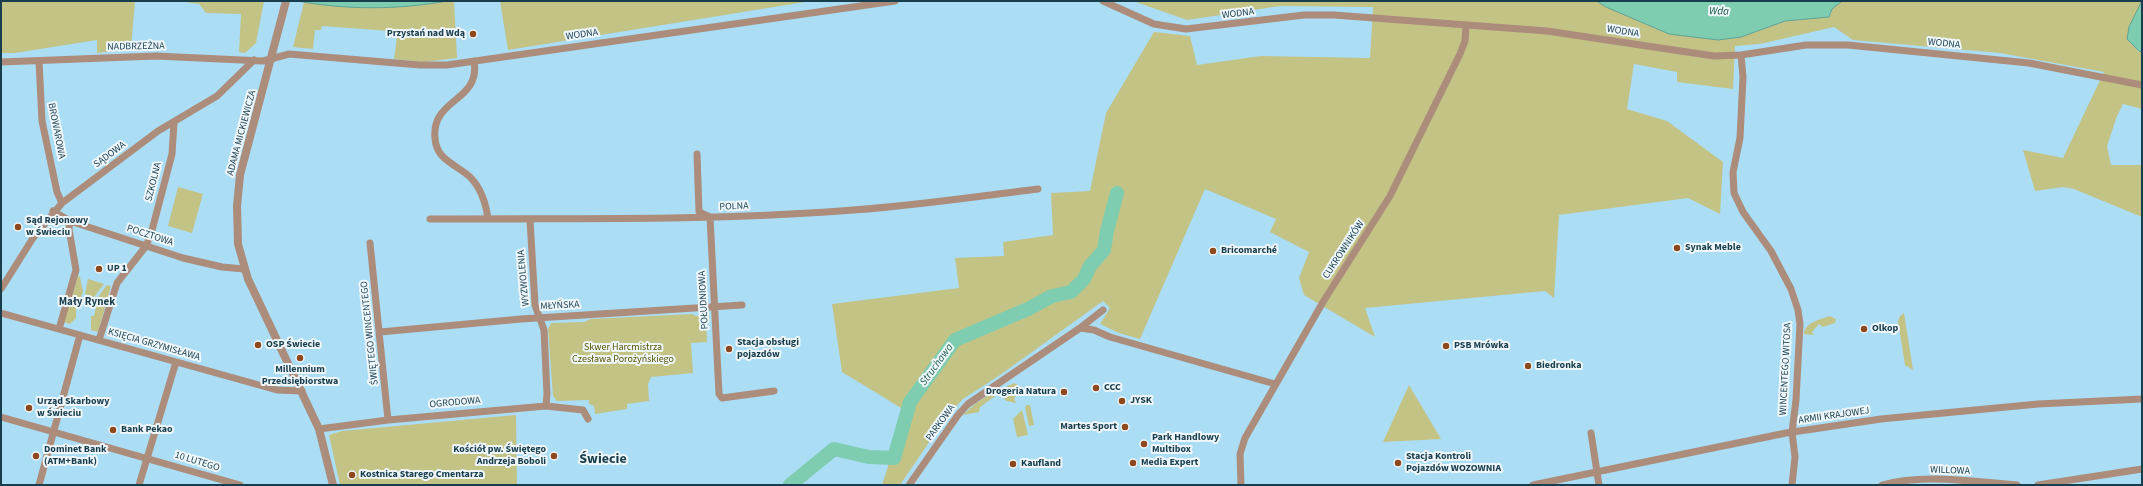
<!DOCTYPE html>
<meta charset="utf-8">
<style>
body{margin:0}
#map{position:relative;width:2143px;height:486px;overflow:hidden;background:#abddf5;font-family:"Source Sans 3",sans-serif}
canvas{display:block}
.frame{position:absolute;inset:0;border:2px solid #183e4e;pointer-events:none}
</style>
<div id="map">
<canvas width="2143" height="486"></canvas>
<div class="frame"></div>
</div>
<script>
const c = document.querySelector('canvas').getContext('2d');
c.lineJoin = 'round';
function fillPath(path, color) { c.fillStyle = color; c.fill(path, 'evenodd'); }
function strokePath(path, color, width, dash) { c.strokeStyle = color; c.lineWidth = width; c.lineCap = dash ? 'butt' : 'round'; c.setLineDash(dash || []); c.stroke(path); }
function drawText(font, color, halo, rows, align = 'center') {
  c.font = font + ' "Source Sans 3",sans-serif'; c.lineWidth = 4; c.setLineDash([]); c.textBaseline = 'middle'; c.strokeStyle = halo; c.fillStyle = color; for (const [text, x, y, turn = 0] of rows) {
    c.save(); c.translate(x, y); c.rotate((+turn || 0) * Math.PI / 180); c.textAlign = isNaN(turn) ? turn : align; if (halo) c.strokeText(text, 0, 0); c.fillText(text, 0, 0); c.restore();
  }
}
fillPath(new Path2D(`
 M1,1H135L131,49L97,53V40L15,53H1Z
 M178,1H264L256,43L245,53L239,52L241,14L206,13L199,4Z
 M447,1H454L457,58L424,62L394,59L397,37L390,36V31L322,26L321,30H315L313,49L293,47L304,2C351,9 400,10 447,1Z
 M500,1H811L508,50Z
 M1133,1H1597L1606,7L1718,40L1741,37L1785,21L1829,17L1832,9L1842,1H2142L2133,45L2139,52L2142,49V109L2123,104L2117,116L2107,146L2111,165H2142V217L2074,189L2063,187L2035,191L2023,150L2063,158L2104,72L2000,53L1853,40L1834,27L1760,44L1735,46L1733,89L1677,82V72L1634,64L1627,109L1667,121L1723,162L1720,214L1688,198L1559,215L1554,298L1545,291L1365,308L1375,337L1304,295L1299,278L1309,252L1270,232L1276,219L1205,189L1140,339L1119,333L1100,324L1110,308L1103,301L1000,375L963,399L947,416L900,485H882L906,411L842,372L832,304L959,288L955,258L1004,256L1003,242L1053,235L1051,193L1090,191L1106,113L1154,32L1190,36L1197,65L1261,56L1370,58L1373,7L1280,6L1187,20Z
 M178,187L203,194L192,233L168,226Z
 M78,276L80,277L83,292L76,309V318L70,324L64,322Z
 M88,279L104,284L94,297L85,294Z
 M107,285L111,286L98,332L91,330V316H94C99,299 94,301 107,285Z
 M1904,313L1913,370L1905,365L1898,321L1900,316Z
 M692,314L696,316L709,315V319H706L707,342L691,343L693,373L651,377L648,384L649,401L627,404V409L595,414L594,406L589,404V400L557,401L553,396L548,329L551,323L584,322L591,319Z
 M1830,316L1836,319L1835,323L1823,327L1819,324L1812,332L1814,335L1804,334C1804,323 1821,319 1830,316Z
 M1014,383L1018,385C1015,389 1021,393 1014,398L1016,403L1007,401L998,394L980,407L979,412L963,415L975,404L999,388L1002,389Z
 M1409,385L1441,439L1383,442Z
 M1027,405H1030L1034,425L1029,426L1025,407Z
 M1022,410L1028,435L1017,437L1013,419Z
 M516,415L517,485H340L329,435L342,431Z`), '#c3c386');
const water = new Path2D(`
 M297,1H447C398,10 346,10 297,1Z
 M1597,1H1842L1832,9L1829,17L1785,21L1741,37L1718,40L1669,34L1606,7Z
 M2142,1V49L2140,52L2127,39L2129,27Z`);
fillPath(water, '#7ecdb0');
strokePath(water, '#5fa293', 1);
strokePath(new Path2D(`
 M790,485L834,449L869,457L894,458L910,402L955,340L1028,309L1052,296L1071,292L1084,279L1090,266L1104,250L1107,231L1117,193`), '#7ecdb0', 14);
strokePath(new Path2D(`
 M1103,1L1154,24L1186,29L1304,15H1334L1547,31L1714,56L1741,55L1806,45H1848L2029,63L2142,85
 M1741,55L1743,77L1740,138L1733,172L1734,193L1743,212L1771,251L1791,289L1798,310L1800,324L1796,400L1792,432L1795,457L1792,485
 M39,61L42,121L57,192L62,203
 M474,61C481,102 431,98 435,138C436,160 456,164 470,177C481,188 486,204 488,219
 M1,62L156,56L263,61L289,54L420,65H447L895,1
 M697,154L699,212L710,217L719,394L722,398L774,391
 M53,211L70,221L183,258L222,267L244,269
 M430,219C567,218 704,221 840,211C906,207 972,197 1038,189
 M530,220L535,305L544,330L547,394L546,406
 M370,243L388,420
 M1,289L33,238L62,203L158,131L217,96L254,60
 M1,313L277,390L302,391
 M1080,328L1103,310
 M59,329L76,270L69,229L70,221
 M380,332L521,319L742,305
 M99,340L117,283L146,246L151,234L172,154L174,122
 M1,417L240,485
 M319,429L388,420L546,406L583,410L588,419
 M1591,433L1599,485
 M39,485L80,335
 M139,485L176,362
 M909,485L958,415L968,404L1080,328L1094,330L1110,337L1275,384
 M1241,485L1240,454L1245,438L1323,302L1390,196L1460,54L1465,41L1466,25
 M1533,485L1786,433L1881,419L2038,404L2142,399
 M1882,485C1924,473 1974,482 2017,485
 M2038,485L2142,469`), '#ac8c7b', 7);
strokePath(new Path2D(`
 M286,1L240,175L237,206L238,244L248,279L319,429L333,485`), '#ac8c7b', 8);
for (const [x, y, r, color] of [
 [473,34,4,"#8d481e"],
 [18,227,4,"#8d481e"],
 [1677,248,4,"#8d481e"],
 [1213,251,4,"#8d481e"],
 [99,269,4,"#8d481e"],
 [1864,329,4,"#8d481e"],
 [258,345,4,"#8d481e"],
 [1446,346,4,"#8d481e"],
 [729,349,4,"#8d481e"],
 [300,358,4,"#8d481e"],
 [1528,366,4,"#8d481e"],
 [1096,388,4,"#8d481e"],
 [1064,392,4,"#8d481e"],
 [1122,401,4,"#8d481e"],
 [29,408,4,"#8d481e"],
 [1125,427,4,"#8d481e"],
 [113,430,4,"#8d481e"],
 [1144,444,4,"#8d481e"],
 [36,456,4,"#8d481e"],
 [554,456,4,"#8d481e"],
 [1133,463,4,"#8d481e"],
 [1398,463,4,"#8d481e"],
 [1013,464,4,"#8d481e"],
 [352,475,4,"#8d481e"]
]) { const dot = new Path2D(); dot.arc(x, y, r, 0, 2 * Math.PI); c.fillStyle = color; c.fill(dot); strokePath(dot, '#eff7fb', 1.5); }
drawText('10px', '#183e4e', '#eff7fb', [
 ["WODNA",1238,14,-7],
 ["WODNA",1623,32,9],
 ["WODNA",582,35,-8],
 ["WODNA",1944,44,6],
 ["NADBRZEŻNA",136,47,-1],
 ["BROWAROWA",56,131,79],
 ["ADAMA MICKIEWICZA",242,133,-75],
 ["SĄDOWA",110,155,-37],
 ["SZKOLNA",154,182,-76],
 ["POLNA",734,207,-2],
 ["POCZTOWA",150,236,18],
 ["CUKROWNIKÓW",1344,250,-57],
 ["WYZWOLENIA",524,278,-95],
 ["POŁUDNIOWA",704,300,-93],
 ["MŁYŃSKA",560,306,-3],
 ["ŚWIĘTEGO WINCENTEGO",370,333,-96],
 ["KSIĘCIA GRZYMISŁAWA",154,345,16],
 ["WINCENTEGO WITOSA",1786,369,-87],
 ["OGRODOWA",455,403,-5],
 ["ARMII KRAJOWEJ",1834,416,-8],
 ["PARKOWA",941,423,-54],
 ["10 LUTEGO",197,462,17],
 ["WILLOWA",1950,471,2]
]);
drawText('bold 10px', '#183e4e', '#eff7fb', [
 ["Przystań nad Wdą",465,34,"right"],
 ["Sąd Rejonowy",26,221],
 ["w Świeciu",26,233],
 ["Synak Meble",1685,248],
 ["Bricomarché",1221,251],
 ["UP 1",107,269],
 ["Olkop",1872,329],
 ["Stacja obsługi",737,343],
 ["pojazdów",737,355],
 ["OSP Świecie",266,345],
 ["PSB Mrówka",1454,346],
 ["Biedronka",1536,366],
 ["Millennium",300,370,"center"],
 ["Przedsiębiorstwa",300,382,"center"],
 ["CCC",1104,388],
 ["Drogeria Natura",1056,392,"right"],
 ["JYSK",1130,401],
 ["Urząd Skarbowy",37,402],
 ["w Świeciu",37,414],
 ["Martes Sport",1117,427,"right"],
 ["Bank Pekao",121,430],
 ["Park Handlowy",1152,438],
 ["Multibox",1152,450],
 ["Dominet Bank",44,450],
 ["(ATM+Bank)",44,462],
 ["Kościół pw. Świętego",546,450,"right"],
 ["Andrzeja Boboli",546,462,"right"],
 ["Stacja Kontroli",1406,457],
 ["Pojazdów WOZOWNIA",1406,469],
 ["Media Expert",1141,463],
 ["Kaufland",1021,464],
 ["Kostnica Starego Cmentarza",360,475]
], 'left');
drawText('10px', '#575500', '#eff7fb', [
 ["Skwer Harcmistrza",623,348],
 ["Czesława Porożyńskiego",623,360]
]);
drawText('italic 11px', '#1b5a46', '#eff7fb', [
 ["Wda",1719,12,1],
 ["Struchawa",937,365,-54]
]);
drawText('bold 11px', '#183e4e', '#eff7fb', [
 ["Mały Rynek",87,303]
]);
drawText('bold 14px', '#183e4e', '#eff7fb', [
 ["Świecie",603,460]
]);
</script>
